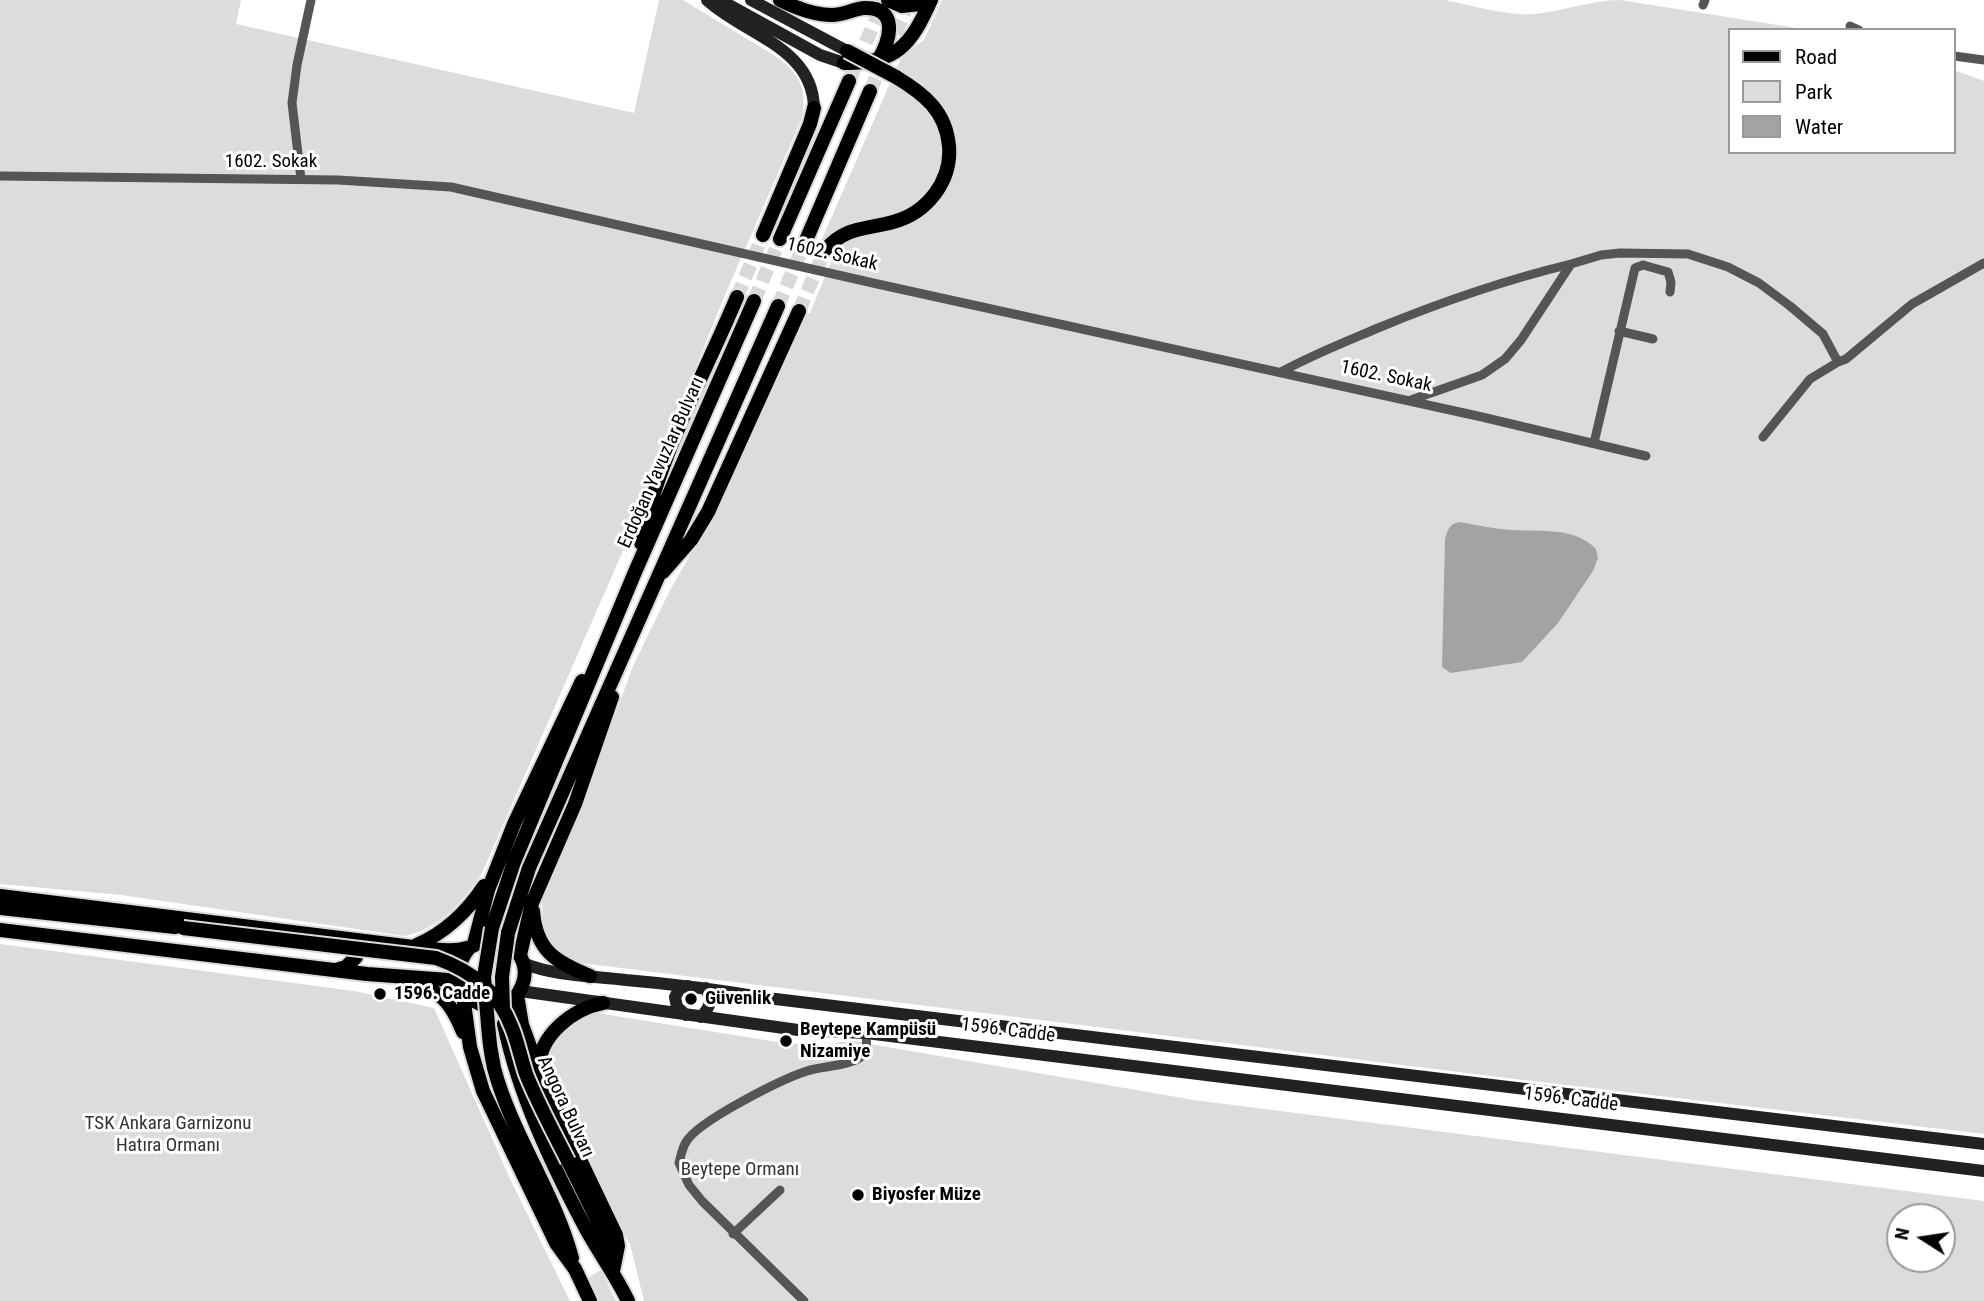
<!DOCTYPE html>
<meta charset="utf-8">
<style>
body{margin:0}
#map{position:relative;width:1984px;height:1301px;overflow:hidden;background:#fff;font-family:"Roboto Condensed",sans-serif}
canvas{display:block}
.legend{position:absolute;left:1728px;top:28px;width:228px;height:126px;box-sizing:border-box;background:#fff;border:2px solid #999;margin:0;padding:9px 12px;list-style:none;font-size:21px;color:#000}
.legend li{display:flex;align-items:center;gap:14px;height:35px}
.legend b{width:35px;border:2px solid #999}
.north{position:absolute;left:1886px;top:1203px;width:70px;height:70px;box-sizing:border-box;background:#fff;border:2px solid #999;border-radius:50%;rotate:282deg;font-size:19px;font-weight:700;line-height:28px;text-align:center;color:#000}
.north::after{content:'';display:block;margin:auto;width:24px;height:32px;background:#000;clip-path:polygon(50% 0,100% 100%,50% 72%,0 100%)}
</style>
<div id="map">
<canvas width="1984" height="1301"></canvas>
<ul class="legend">
<li><b style="height:9px;background:#000"></b>Road</li>
<li><b style="height:19px;background:#dcdcdc"></b>Park</li>
<li><b style="height:19px;background:#a3a3a3"></b>Water</li>
</ul>
<div class="north">N</div>
</div>
<script>
const c = document.querySelector('canvas').getContext('2d');
c.lineJoin = 'round';
function fillPath(path, color) { c.fillStyle = color; c.fill(path, 'evenodd'); }
function strokePath(path, color, width, dash) { c.strokeStyle = color; c.lineWidth = width; c.lineCap = dash ? 'butt' : 'round'; c.setLineDash(dash || []); c.stroke(path); }
function drawText(font, color, halo, rows, align = 'center') {
  c.font = font + ' "Roboto Condensed",sans-serif'; c.lineWidth = 6; c.setLineDash([]); c.textBaseline = 'middle'; c.strokeStyle = halo; c.fillStyle = color; for (const [text, x, y, turn = 0] of rows) {
    c.save(); c.translate(x, y); c.rotate((+turn || 0) * Math.PI / 180); c.textAlign = isNaN(turn) ? turn : align; if (halo) c.strokeText(text, 0, 0); c.fillText(text, 0, 0); c.restore();
  }
}
fillPath(new Path2D(`
 M0,0H241L236,24L634,113L659,0H683L772,54C798,72 808,86 802,118L725,295L641,501L629,537L482,873C462,902 441,928 405,936L121,895L0,884Z
 M942,0H1445C1469,5 1508,16 1533,14C1562,12 1590,0 1620,0L1809,30H1730V152H1954V70L1984,81V1134L1507,1078L581,963L568,960L555,949L546,937L543,928L542,899L581,809L633,666L670,590L728,489L803,315L810,313L835,252L818,248L902,56L924,40Z
 M0,944L354,991L434,1008L511,1181L570,1301H0Z
 M591,1012L771,1041L824,1047L847,1040L1194,1100L1984,1201V1301H644L630,1244L589,1169L546,1067C549,1039 569,1027 591,1012ZM1900,1217H1942V1259H1900Z
 M601,1270L616,1301H599L589,1277Z`), '#dcdcdc');
fillPath(new Path2D(`
 M1460,522C1477,525 1494,529 1511,530C1539,532 1574,526 1596,549L1598,558L1593,571L1558,623L1522,662L1451,673L1442,667L1445,539C1448,530 1449,523 1460,522Z`), '#a3a3a3');
strokePath(new Path2D(`
 M849,81L884,1
 M870,91L910,0
 M737,297L763,235
 M754,301L780,239
 M778,306L804,245
 M799,311L825,250`), '#d9d9d9', 14, [14, 7]);
const primary = new Path2D(`
 M780,0C796,8 814,15 832,15C844,15 853,9 864,8C899,6 891,41 878,60
 M888,0L902,6L929,3
 M844,63C896,64 911,45 931,0
 M763,235L810,124L814,108
 M780,239L849,81
 M804,245L870,91
 M825,250C846,226 865,230 893,222C927,213 952,181 949,146C946,111 924,94 896,77
 M641,543C658,457 703,378 737,297
 M663,572L691,540L708,512L799,311
 M0,896L413,947C429,948 451,953 467,948C474,947 479,941 487,940C512,936 532,962 522,986C504,1031 432,994 469,948
 M0,908L175,927
 M533,911C536,951 556,962 590,976
 M492,928L514,862L635,572L754,301
 M0,930L367,974L448,980L460,984
 M508,933L529,868L778,306
 M474,944L488,890L514,824L582,681
 M417,945C446,932 467,912 484,886
 M520,955L532,903L575,804L612,697
 M336,970L346,967L356,957L355,949L345,941
 M409,983C441,990 451,1002 463,1032
 M462,988L470,1047L483,1091L556,1243L575,1269L590,1301
 M517,995L522,1025L543,1082L616,1235L618,1246L613,1271
 M504,1024C519,1095 551,1163 585,1227C599,1253 615,1274 628,1301
 M488,1025C489,1039 491,1054 494,1068C511,1133 554,1191 572,1258
 M539,1068C539,1035 573,1009 603,1003
 M568,1161L608,1242L610,1255`);
strokePath(primary, '#dbdbdb', 18);
strokePath(new Path2D(`
 M1703,5L1705,0
 M1850,26L1859,30
 M1954,56L1984,60
 M0,176L338,180L451,187L873,283L1482,417L1646,456
 M301,179L292,103L297,65L311,0
 M1619,331L1653,339
 M1281,372C1312,355 1345,342 1378,328C1441,302 1505,280 1571,264
 M1411,400L1482,375L1505,359L1521,340L1571,264L1601,255L1620,253L1688,254L1728,267L1759,283L1790,306L1823,334L1838,362L1846,359L1912,304L1984,263
 M1763,437L1810,379L1838,362
 M1594,443L1635,268L1643,265L1668,272L1671,282L1670,292
 M733,1234L780,1190
 M804,1301L702,1201L689,1185L679,1163C681,1156 682,1148 686,1142C698,1121 782,1079 807,1071C821,1066 854,1066 864,1054C868,1049 866,1040 866,1033`), '#555', 9);
strokePath(new Path2D(`
 M707,0C745,35 813,47 814,108
 M720,0L820,55L844,63
 M751,0L847,51
 M523,963C553,976 593,976 626,980C673,984 720,990 767,998L1984,1144
 M520,991L798,1030L866,1033L1984,1171
 M686,1015L677,1007L675,997L680,988L688,986
 M701,1017C711,1006 712,1002 706,988`), '#222', 12);
strokePath(primary, '#000', 14);
const primaryBridge = new Path2D(`
 M847,51L896,77
 M183,928L436,958C472,971 498,991 512,1028C518,1043 521,1059 526,1074C538,1104 554,1133 568,1161
 M503,1009L502,977L508,933
 M488,1025L484,977L492,928`);
strokePath(primaryBridge, '#dbdbdb', 18, []);
strokePath(primaryBridge, '#000', 14);
for (const [x, y, r, color] of [
 [380,994,7,"#000"],
 [691,999,7,"#000"],
 [786,1041,7,"#000"],
 [858,1195,7,"#000"]
]) { const dot = new Path2D(); dot.arc(x, y, r, 0, 2 * Math.PI); c.fillStyle = color; c.fill(dot); strokePath(dot, '#fff', 2.5); }
drawText('19px', '#000', '#fff', [
 ["1602. Sokak",271,162],
 ["1602. Sokak",832,255,13],
 ["1602. Sokak",1386,377,12],
 ["Erdoğan Yavuzlar Bulvarı",662,463,-66],
 ["1596. Cadde",1008,1031,7],
 ["1596. Cadde",1571,1100,7],
 ["Angora Bulvarı",565,1107,65]
]);
drawText('bold 19px', '#000', '#fff', [
 ["1596. Cadde",394,994],
 ["Güvenlik",705,999],
 ["Beytepe Kampüsü",800,1030],
 ["Nizamiye",800,1052],
 ["Biyosfer Müze",872,1195]
], 'left');
drawText('19px', '#333', '#fff', [
 ["TSK Ankara Garnizonu",168,1124],
 ["Hatıra Ormanı",168,1146],
 ["Beytepe Ormanı",740,1170]
]);
</script>
